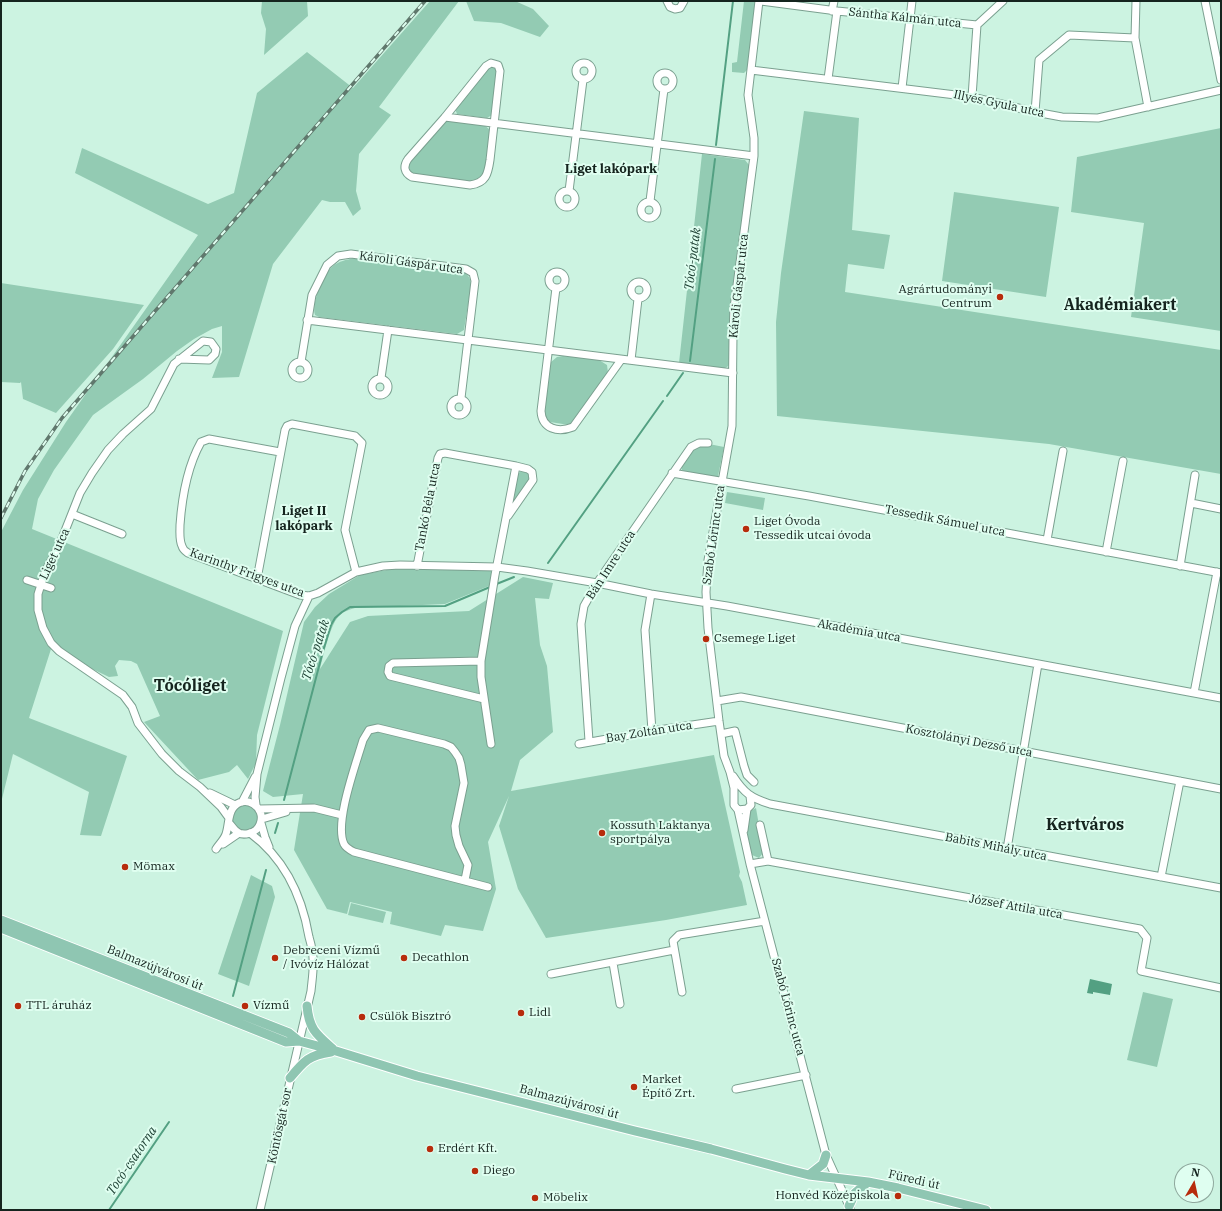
<!DOCTYPE html>
<meta charset="utf-8">
<style>
body{margin:0}
#map{position:relative;width:1222px;height:1211px;overflow:hidden;background:#ccf3e1;font-family:"IBM Plex Serif",serif}
canvas{display:block}
.frame{position:absolute;inset:0;border:2px solid #15241e;pointer-events:none}
.north{position:absolute;left:1174px;top:1163px;width:40px;height:40px;box-sizing:border-box;background:#dffef0;border:1px solid #8ea79c;border-radius:50%;rotate:9deg;font-size:11px;font-weight:700;line-height:16px;text-align:center;color:#15241e}
.north::after{content:'';display:block;margin:auto;width:14px;height:18px;background:#b72c0c;clip-path:polygon(50% 0,100% 100%,50% 72%,0 100%)}
</style>
<div id="map">
<canvas width="1222" height="1211"></canvas>
<div class="frame"></div>
<div class="north">N</div>
</div>
<script>
const c = document.querySelector('canvas').getContext('2d');
c.lineJoin = 'round';
function fillPath(path, color) { c.fillStyle = color; c.fill(path, 'evenodd'); }
function strokePath(path, color, width, dash) { c.strokeStyle = color; c.lineWidth = width; c.lineCap = dash ? 'butt' : 'round'; c.setLineDash(dash || []); c.stroke(path); }
function drawText(font, color, halo, rows, align = 'center') {
  c.font = font + ' "IBM Plex Serif",serif'; c.lineWidth = 4; c.setLineDash([]); c.textBaseline = 'middle'; c.strokeStyle = halo; c.fillStyle = color; for (const [text, x, y, turn = 0] of rows) {
    c.save(); c.translate(x, y); c.rotate((+turn || 0) * Math.PI / 180); c.textAlign = isNaN(turn) ? turn : align; if (halo) c.strokeText(text, 0, 0); c.fillText(text, 0, 0); c.restore();
  }
}
fillPath(new Path2D(`
 M262,1H307L308,16L264,55L266,29L261,13Z
 M430,1H459L379,107L391,115L359,154L356,191L361,209L353,216L345,202H330L322,200L273,264L239,377L212,378L222,352V326L212,329L194,339L177,351L143,379L93,415L54,470L38,499L32,529L283,631L257,735L256,763L248,779L237,765L229,772L198,780L144,722L160,716L137,664L131,661L119,660L115,666L118,676L109,677L51,649L29,718L127,756L101,836L80,835L89,792L13,754L1,803V532L23,490L66,422L198,235L75,173L82,148L208,204L234,193L257,93L307,52L353,88Z
 M466,1H515L533,9L549,26L540,37L501,23L474,21Z
 M744,1H756L748,69L744,73L732,72V63L737,62Z
 M492,66L497,69L492,115L487,118L457,114L455,109L487,70Z
 M804,111L859,118L852,230L890,235L884,269L848,264L845,292L1221,350V474L1049,444L777,416L776,322L781,273Z
 M449,120L484,125L489,129C490,136 487,169 483,175C480,179 476,180 472,182L415,175C410,172 407,167 410,161L446,121Z
 M1221,128V331L1131,317L1144,223L1071,212L1077,157Z
 M702,154L745,160L749,165L731,310L730,364L727,367L723,369L679,363Z
 M954,192L1059,207L1046,297L942,281Z
 M354,258L463,272C469,275 471,279 471,286L464,330L457,334L319,317L315,315C311,303 324,273 333,266C339,261 346,260 354,258Z
 M1,283L144,305L113,349L56,413L23,399L21,382L20,383L1,382Z
 M563,356L599,360L607,365L608,373L573,423L569,425L550,422L546,419L544,414L551,362L557,357Z
 M709,444L724,447L718,476L713,477L685,472L682,470L681,467C690,455 692,446 709,444Z
 M521,471L527,472L529,474V480L512,504L517,475Z
 M727,492L765,498L763,510L725,503Z
 M402,567L492,569L489,586L445,604L355,608C348,610 342,612 338,617C330,626 323,657 320,669L350,622L368,616L469,611L523,577L553,583L549,599L535,598L540,645L547,666L553,732L520,760L511,791L714,755L740,872L739,876L742,882L747,905L666,920L546,938L518,889L499,826L509,796L488,842L496,889L483,931L445,925L441,936L390,924L392,912L350,902L347,914L327,909L294,850L303,794L273,797L263,791L280,725L304,622L315,607L329,594L360,575Z
 M232 818a13 13 0 1 1 26 0a13 13 0 1 1-26 0Z
 M756,808L763,849V853L759,858L752,855C746,842 747,824 750,811Z
 M251,875L272,886L275,897L249,986L218,974Z
 M351,903L386,912L383,923L348,915Z
 M1143,992L1173,999L1157,1067L1127,1060Z`), '#93cbb3');
fillPath(new Path2D(`
 M1090,979L1112,984L1110,995L1093,992V994L1087,993Z`), '#53a082');
strokePath(new Path2D(`
 M716,145L733,1
 M690,361L715,159
 M667,396L683,373
 M548,563L663,401
 M494,585L514,577
 M284,800L323,651L331,625L335,618L342,612L350,607L445,606L490,587
 M275,833L278,823
 M233,996L266,870
 M109,1210L169,1122`), '#53a082', 2);
const minor = new Path2D(`
 M667,1L670,7L675,9L680,8L684,1
 M761,1L837,11L977,25
 M1136,1L1135,38L1148,107
 M1205,1L1221,80
 M832,11L834,1
 M576 71a8 8 0 1 1 16 0a8 8 0 1 1-16 0Z
 M491,63L498,65L500,71L490,160C488,174 486,183 470,185L412,177C404,173 403,166 408,159L445,117L486,66Z
 M751,70L972,97L1035,112L1062,117L1098,118L1221,90
 M657 81a8 8 0 1 1 16 0a8 8 0 1 1-16 0Z
 M828,79L837,11
 M902,88L912,1
 M972,97L977,25L1003,1
 M1035,112L1039,60L1069,35L1135,38
 M445,117L754,156
 M559 199a8 8 0 1 1 16 0a8 8 0 1 1-16 0Z
 M569,191L583,80
 M650,201L664,89
 M641 210a8 8 0 1 1 16 0a8 8 0 1 1-16 0Z
 M549 280a8 8 0 1 1 16 0a8 8 0 1 1-16 0Z
 M631 290a8 8 0 1 1 16 0a8 8 0 1 1-16 0Z
 M556,288L541,411C542,429 558,433 573,427L621,360
 M307,320L733,373
 M179,359L209,360L215,354L216,349L211,342L203,341L174,364L151,409L123,434L108,450L92,473L80,493L59,546L45,572L38,594V610L43,628L51,643L59,651L123,695L132,707L138,723L162,754L179,771L200,787L221,807L229,818
 M631,360L638,299
 M292 370a8 8 0 1 1 16 0a8 8 0 1 1-16 0Z
 M301,362L312,295L327,265L338,256L351,254L466,269L473,273L475,281L461,398
 M381,378L388,330
 M372 387a8 8 0 1 1 16 0a8 8 0 1 1-16 0Z
 M451 407a8 8 0 1 1 16 0a8 8 0 1 1-16 0Z
 M280,452L209,439L201,442C187,467 182,497 180,525C180,532 179,540 182,546C183,550 185,551 188,553L300,595L309,596L318,593L356,572L383,566L400,565L497,567L527,571L597,583L651,594L727,606L1221,698
 M672,473L809,496L1221,573
 M1191,503L1221,509
 M72,514L122,534
 M508,516L533,480L532,472L528,469L516,466
 M1047,540L1063,451
 M1106,552L1123,461
 M417,566L438,458L440,454L445,453L516,466L495,575L481,661V677L491,744
 M1180,566L1195,475
 M257,579L285,430L287,426L292,424L355,436L362,443L345,530L356,572
 M27,580L51,588
 M651,594L645,630L652,731
 M481,661L393,663L389,666L388,672L390,676L484,699
 M1194,693L1217,572
 M717,701L741,697L1221,789
 M721,734L735,731L744,766L747,775L754,782
 M589,741L581,624L584,606L597,583L691,447L699,443H708
 M579,744L652,731L719,721
 M733,776C744,793 751,798 770,804L1221,888
 M210,793L235,805
 M750,796L751,805L747,809L738,810L734,805V788L730,772L724,756L719,721L708,628L706,592L708,560L732,426L733,335L734,308L754,156V138L748,95L759,1
 M242,802L255,777
 M256,805L255,797L257,774L281,678L295,626L309,596
 M259,809L314,808L342,815
 M738,810L750,864L826,1155L850,1208
 M262,819L286,812
 M261,823L265,837L269,847
 M760,825L768,861
 M744,830L747,809
 M250,833C284,858 302,896 309,937C311,944 313,951 313,958C314,969 312,980 311,991L260,1210
 M223,844L239,833
 M216,849C219,844 224,840 226,834C229,825 228,814 233,808C244,793 267,807 260,824C257,833 242,838 235,830C233,828 231,825 229,823
 M1007,849L1038,664
 M750,864L768,861L1140,929L1147,938L1141,971L1221,988
 M1161,877L1180,781
 M465,880L468,865L459,846L456,835L455,826L464,783L461,765L459,758L455,752L451,747L444,744L378,728L369,730L363,740C356,764 334,823 344,844C346,848 350,850 354,852L488,887
 M613,963L620,1004
 M551,974L674,950
 M682,992L673,941L679,935L765,921
 M736,1089L806,1075`);
const major = new Path2D(`
 M1,920L289,1033L299,1041
 M1,928L286,1042L299,1041L336,1051L417,1076L635,1131L711,1149L785,1169L809,1175L868,1182L898,1188L986,1210
 M307,1006C309,1029 316,1034 333,1049
 M290,1078C304,1061 309,1055 331,1052
 M809,1175L823,1164L826,1155
 M849,1206L855,1193L868,1182`);
strokePath(minor, '#7ba090', 9);
strokePath(major, '#fff', 11);
strokePath(minor, '#fff', 7);
strokePath(major, '#8fc6b2', 9);
const rail = new Path2D(`
 M1,518L25,471L62,418L425,1`);
strokePath(rail, '#60786d', 3.5);
strokePath(rail, '#dffef0', 2, [6]);
for (const [x, y, r, color] of [
 [1000,297,4,"#b72c0c"],
 [746,529,4,"#b72c0c"],
 [706,639,4,"#b72c0c"],
 [602,833,4,"#b72c0c"],
 [125,867,4,"#b72c0c"],
 [275,958,4,"#b72c0c"],
 [404,958,4,"#b72c0c"],
 [18,1006,4,"#b72c0c"],
 [245,1006,4,"#b72c0c"],
 [521,1013,4,"#b72c0c"],
 [362,1017,4,"#b72c0c"],
 [634,1087,4,"#b72c0c"],
 [430,1149,4,"#b72c0c"],
 [475,1171,4,"#b72c0c"],
 [898,1196,4,"#b72c0c"],
 [535,1198,4,"#b72c0c"]
]) { const dot = new Path2D(); dot.arc(x, y, r, 0, 2 * Math.PI); c.fillStyle = color; c.fill(dot); strokePath(dot, '#dffef0', 1.5); }
drawText('12px', '#15241e', '#dffef0', [
 ["Sántha Kálmán utca",905,18,6],
 ["Illyés Gyula utca",999,104,12],
 ["Károli Gáspár utca",411,263,8],
 ["Károli Gáspár utca",739,286,-84],
 ["Tankó Béla utca",428,507,-79],
 ["Tessedik Sámuel utca",945,521,11],
 ["Szabó Lőrinc utca",714,535,-82],
 ["Liget utca",55,554,-65],
 ["Bán Imre utca",611,565,-57],
 ["Karinthy Frigyes utca",247,573,20],
 ["Akadémia utca",859,631,10],
 ["Bay Zoltán utca",649,732,-9],
 ["Kosztolányi Dezső utca",969,741,11],
 ["Babits Mihály utca",996,847,11],
 ["József Attila utca",1016,907,10],
 ["Balmazújvárosi út",155,968,22],
 ["Szabó Lőrinc utca",788,1007,75],
 ["Balmazújvárosi út",569,1102,15],
 ["Köntösgát sor",280,1126,-78],
 ["Füredi út",914,1180,13]
]);
drawText('12px', '#15241e', '#dffef0', [
 ["Agrártudományi",992,290,"right"],
 ["Centrum",992,304,"right"],
 ["Liget Óvoda",754,522],
 ["Tessedik utcai óvoda",754,536],
 ["Csemege Liget",714,639],
 ["Kossuth Laktanya",610,826],
 ["sportpálya",610,840],
 ["Mömax",133,867],
 ["Debreceni Vízmű",283,951],
 ["/ Ivóvíz Hálózat",283,965],
 ["Decathlon",412,958],
 ["TTL áruház",26,1006],
 ["Vízmű",253,1006],
 ["Lidl",529,1013],
 ["Csülök Bisztró",370,1017],
 ["Market",642,1080],
 ["Építő Zrt.",642,1094],
 ["Erdért Kft.",438,1149],
 ["Diego",483,1171],
 ["Honvéd Középiskola",890,1196,"right"],
 ["Möbelix",543,1198]
], 'left');
drawText('bold 13px', '#15241e', '#dffef0', [
 ["Liget lakópark",611,169],
 ["Liget II",304,511],
 ["lakópark",304,526]
]);
drawText('italic 13px', '#193c2f', '#dffef0', [
 ["Tócó-patak",693,259,-83],
 ["Tócó-patak",316,650,-72],
 ["Tocó-csatorna",132,1161,-56]
]);
drawText('bold 16px', '#15241e', '#dffef0', [
 ["Akadémiakert",1120,305],
 ["Tócóliget",190,686],
 ["Kertváros",1085,825]
]);
</script>
